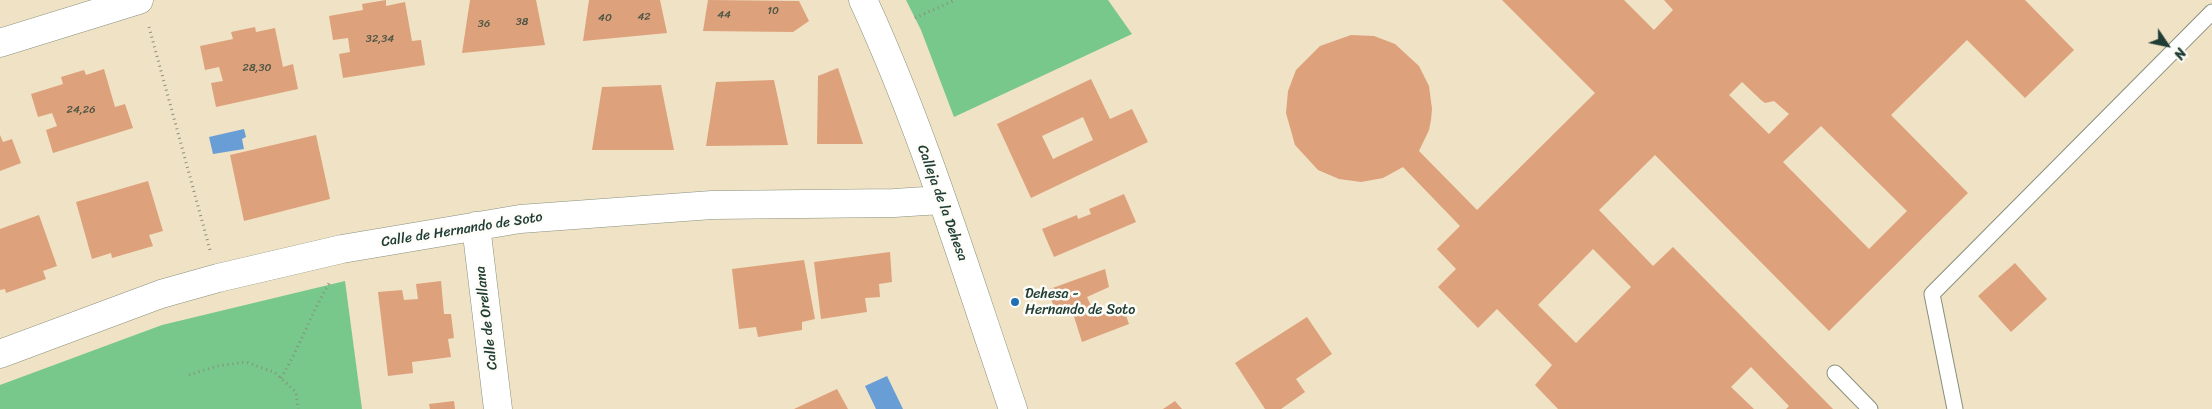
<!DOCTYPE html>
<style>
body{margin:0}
#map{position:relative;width:2212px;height:409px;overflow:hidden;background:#f0e2c5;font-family:Sriracha,sans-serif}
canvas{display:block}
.north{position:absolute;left:2142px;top:20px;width:50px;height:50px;-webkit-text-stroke:4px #fdfcf7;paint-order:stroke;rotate:124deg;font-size:14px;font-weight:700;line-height:20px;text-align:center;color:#1f3d34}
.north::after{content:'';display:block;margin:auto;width:18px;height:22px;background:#1f3d34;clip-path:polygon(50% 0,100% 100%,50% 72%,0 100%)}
</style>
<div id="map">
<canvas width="2212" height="409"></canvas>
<div class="north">N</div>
</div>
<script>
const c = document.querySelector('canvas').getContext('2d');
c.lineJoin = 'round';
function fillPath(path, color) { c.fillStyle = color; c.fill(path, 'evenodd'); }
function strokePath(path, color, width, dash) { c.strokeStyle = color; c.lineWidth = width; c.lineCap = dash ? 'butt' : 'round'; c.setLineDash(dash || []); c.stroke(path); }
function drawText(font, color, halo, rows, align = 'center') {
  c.font = font + ' Sriracha,sans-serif'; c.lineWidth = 5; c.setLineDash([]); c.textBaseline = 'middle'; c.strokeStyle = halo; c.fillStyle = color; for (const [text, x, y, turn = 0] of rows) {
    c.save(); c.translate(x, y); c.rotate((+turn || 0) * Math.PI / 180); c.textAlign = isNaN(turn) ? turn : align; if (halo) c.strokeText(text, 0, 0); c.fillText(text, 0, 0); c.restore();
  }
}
fillPath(new Path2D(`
 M906,0H1108L1132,34L954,117L921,30Z
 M345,281L362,409H0V385L162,325Z`), '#77c88a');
fillPath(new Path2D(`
 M244,129L246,137L242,139L244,149L213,154L209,137Z
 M887,376L903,409H876L865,386Z`), '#689ed5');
fillPath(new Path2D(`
 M386,0V6L405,2L412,41L421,40L425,65L343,78L339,54L350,52L348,38L333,40L329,16L363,10L362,4Z
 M470,0H536L545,45L462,53Z
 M589,0H660L667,33L583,41Z
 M708,0L799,1L809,21L793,32L703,31Z
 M1502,0H1624L1654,30L1673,10L1664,0H2025L2074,50L2025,98L1967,40L1891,115L1968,193L1829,331L1655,155L1599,210L1653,266L1673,247L1833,409H1786L1789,406L1751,367L1731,387L1754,409H1558L1535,385L1552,365L1497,309L1478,328L1438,287L1456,269L1437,249L1460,226L1403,167L1383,178L1361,182L1339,179L1318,170L1295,145L1286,113L1288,91L1296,70L1320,46L1351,35L1374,36L1395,44L1419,66L1429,86L1432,109L1431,120L1429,130L1419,151L1477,210L1595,93ZM1742,82L1761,100L1765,103L1774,101L1789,114L1769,134L1729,95ZM1821,126L1907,211L1869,249L1783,162ZM1593,249L1631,287L1576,343L1538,305Z
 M255,27L256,32L275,28L283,67L293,64L298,89L216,107L211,83L223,81L219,67L205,70L200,46L233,39L231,32Z
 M838,68L863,144H817L818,76Z
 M104,69L115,107L125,104L133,128L53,153L46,130L57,126L52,113L38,117L31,94L63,84L61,77L84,70L86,75Z
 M1091,79L1110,119L1132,109L1148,142L1031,198L997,124ZM1083,117L1093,140L1053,159L1042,136Z
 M774,80L788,145L706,146L716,82Z
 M661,85L674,150H592L602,87Z
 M0,135L3,142L12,139L21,163L0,171Z
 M316,135L330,199L244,221L230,155Z
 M148,181L163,231L149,235L153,246L112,258L111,253L92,259L76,202Z
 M1124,194L1136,222L1054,257L1042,229L1077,215L1078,219L1091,214L1089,209Z
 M39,215L57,266L43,271L46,279L6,293L5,289L0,290V229Z
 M890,252L892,282L879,284L880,297L865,298L867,312L821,319L814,262Z
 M804,260L815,319L802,322V330L758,337L756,327L739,329L732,269Z
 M2015,263L2047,299L2011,332L1978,296Z
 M1105,269L1109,287L1087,297L1096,317L1123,307L1129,324L1082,342L1070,304L1056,311L1047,290Z
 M441,281L444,314H451L454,338L448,339L451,357L412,362L413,373L388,376L378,292L402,290L404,300L418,299L416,284Z
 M1307,317L1332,354L1296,379L1305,392L1281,409H1265L1235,363Z
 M837,389L848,409H794Z
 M454,401L455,409H430L429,404Z
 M1175,401L1182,409H1163Z`), '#dda17b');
const lane = new Path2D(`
 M1835,373L1870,409
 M1955,409L1932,294L2212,12`);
const street = new Path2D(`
 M863,0C924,132 966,272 1013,409
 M0,43L139,0
 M476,226L498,409
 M0,354L161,294L218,278L342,249L520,219L712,205L894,203L941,200`);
strokePath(lane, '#88907c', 17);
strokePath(street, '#88907c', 29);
strokePath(new Path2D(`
 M915,18L955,0
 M149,27L210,250
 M189,375L217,366L246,362L274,372L296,392L298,409
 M281,378C300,347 311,313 330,282`), '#88907c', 3, [1, 4]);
strokePath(lane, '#fff', 15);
strokePath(street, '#fff', 28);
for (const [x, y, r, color] of [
 [1015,302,5,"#1f6fb2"]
]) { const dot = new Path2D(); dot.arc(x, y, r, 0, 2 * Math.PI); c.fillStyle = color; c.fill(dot); strokePath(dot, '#fdfcf7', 2); }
drawText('11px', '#4e5646', null, [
 ["10",773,11],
 ["44",724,15],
 ["42",644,17],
 ["40",605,18],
 ["38",522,22],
 ["36",484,24],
 ["32,34",380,39],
 ["28,30",257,68],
 ["24,26",81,110]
]);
drawText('14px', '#1f3d34', '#fdfcf7', [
 ["Calleja de la Dehesa",942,203,70],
 ["Calle de Hernando de Soto",462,230,-9],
 ["Calle de Orellana",487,318,-97]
]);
drawText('14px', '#1f3d34', '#fdfcf7', [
 ["Dehesa -",1025,294],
 ["Hernando de Soto",1025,310]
], 'left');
</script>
